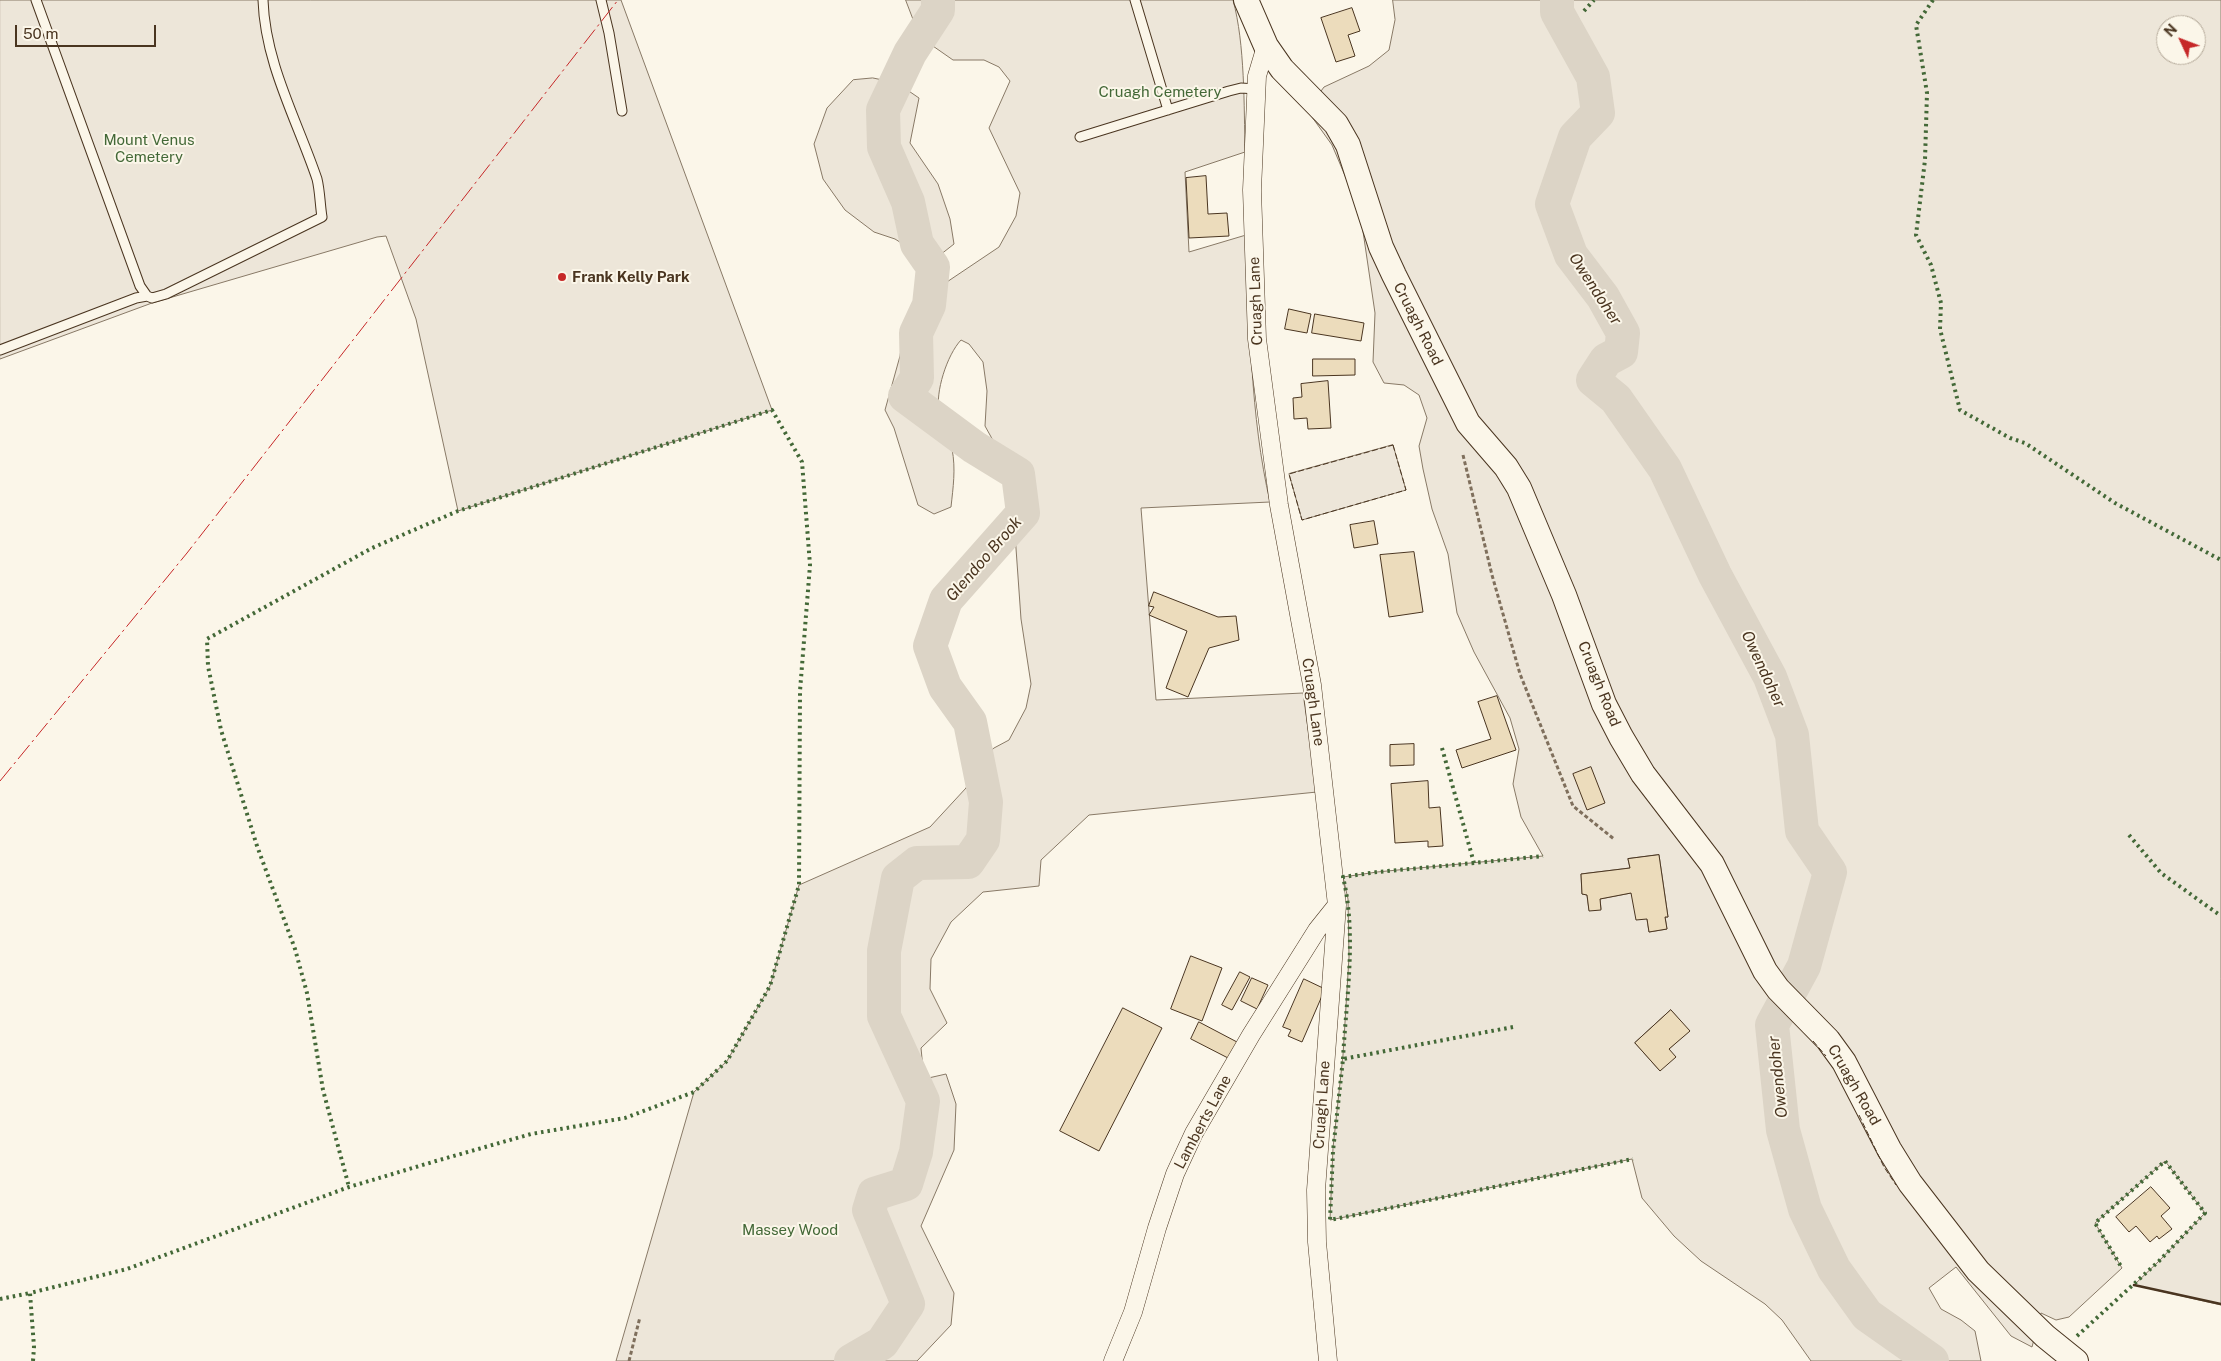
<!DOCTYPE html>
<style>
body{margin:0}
#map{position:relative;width:2221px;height:1361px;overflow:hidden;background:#fbf6e9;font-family:"Public Sans",sans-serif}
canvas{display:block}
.north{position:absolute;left:2156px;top:15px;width:50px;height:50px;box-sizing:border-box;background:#fbf6e9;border:1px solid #b4a999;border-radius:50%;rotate:313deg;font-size:14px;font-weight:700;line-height:20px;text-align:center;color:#4a3520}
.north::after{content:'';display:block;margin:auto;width:18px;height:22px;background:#c62828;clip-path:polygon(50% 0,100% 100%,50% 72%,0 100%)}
.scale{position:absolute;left:15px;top:25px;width:141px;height:22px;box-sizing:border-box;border:2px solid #4a3520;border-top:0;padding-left:6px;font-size:15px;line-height:18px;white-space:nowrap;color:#4a3520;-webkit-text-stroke:4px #fbf6e9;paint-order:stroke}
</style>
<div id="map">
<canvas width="2221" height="1361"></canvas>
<div class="north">N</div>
<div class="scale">50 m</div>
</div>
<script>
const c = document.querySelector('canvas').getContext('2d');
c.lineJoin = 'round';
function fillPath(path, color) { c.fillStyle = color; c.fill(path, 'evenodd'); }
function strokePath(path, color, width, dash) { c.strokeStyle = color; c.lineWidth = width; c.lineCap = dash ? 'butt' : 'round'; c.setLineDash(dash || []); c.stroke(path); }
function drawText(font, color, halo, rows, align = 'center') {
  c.font = font + ' "Public Sans",sans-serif'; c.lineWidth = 4; c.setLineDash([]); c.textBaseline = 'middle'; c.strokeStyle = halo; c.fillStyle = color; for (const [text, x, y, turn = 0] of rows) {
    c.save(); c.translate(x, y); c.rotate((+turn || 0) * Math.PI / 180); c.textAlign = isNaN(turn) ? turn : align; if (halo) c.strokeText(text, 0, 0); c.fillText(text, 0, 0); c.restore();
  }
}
const green = new Path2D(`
 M0,0H621L772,410L458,511L416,319L386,236L377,237L152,303L0,359Z
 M906,0H1233C1245,44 1244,106 1245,152L1185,172L1189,252L1246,235C1250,324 1250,415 1270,502L1141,508L1156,700L1303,693L1317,792L1089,815L1041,860L1039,886L983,892L951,922L931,959L930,989L947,1023L921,1048L924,1079L946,1074L956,1104L954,1150L921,1226L954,1293L951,1325L917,1361H616L694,1092L727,1061L770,986L799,885L930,827L966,788L976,763L994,748L1009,740L1026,708L1031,684L1021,619L1013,506L1005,462L985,426L987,391L983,362L969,344L961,340C947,355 935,392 939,413C941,425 949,437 952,449C956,469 953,488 951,507L934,514L918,505L894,428L885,410L900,356L905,322L926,296L999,247L1016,216L1020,193L989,128L1010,81L999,67L984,60H953L920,37Z
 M1393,0H2221V1305L2134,1285L2159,1261L2205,1213L2165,1161L2095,1223L2122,1268L2069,1317L2056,1320L2041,1313L2032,1347L2011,1336L1956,1267L1929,1288L1941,1309L1961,1320L1975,1331L1981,1361H1811L1782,1320L1765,1304L1701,1261L1674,1236L1642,1198L1632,1159L1330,1220L1333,1148L1343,1055L1349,957L1348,899L1343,877L1377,872L1543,856L1521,817L1513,784L1519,749L1510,718L1474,652L1457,613L1448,554L1432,509L1423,469L1419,446L1427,418L1419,395L1404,385L1384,383L1373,362L1375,313L1360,211L1332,145L1307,110L1324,87L1369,66L1389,50L1395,20ZM2166,25H2196V55H2166ZM1659,855L1668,917H1665L1667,929L1649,932L1647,919L1631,893L1600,899L1601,909L1589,910L1587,895L1582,894L1581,874L1630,868L1628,859ZM1671,1010L1689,1031L1669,1049L1660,1071L1635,1043Z
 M873,78L897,83L919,98L910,143L938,184L950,219L954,244L940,255L919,254L895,239L874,232L845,210L823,179L814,144L827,108L853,80Z
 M1393,445L1406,490L1302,520L1289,474Z`);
fillPath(green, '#ede6d9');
strokePath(green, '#887966', 1);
strokePath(new Path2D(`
 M1557,0V12L1593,77L1598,113L1575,137L1552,204L1571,255L1603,297L1623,333L1621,352L1606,360L1593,380L1616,399L1665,469L1715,575L1770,677L1792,735L1802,831L1830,872L1804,966L1772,1025L1783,1130L1805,1209L1834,1269L1867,1315L1932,1361
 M851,1361L882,1343L908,1304L869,1210L874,1194L906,1184L916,1152L923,1101L884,1016V951L898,878L917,863L968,862L983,840L986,802L970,722L945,687L930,646L946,600L1023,513L1018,474L974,447L905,396L917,378L916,333L929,305L933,267L917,244L908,202L884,147L883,110L910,53L938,10V0`), '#dcd4c6', 34);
const building = new Path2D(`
 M1352,8L1360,31L1348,35L1355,56L1336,62L1321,18Z
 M1206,176L1208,214L1227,213L1229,236L1189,238L1186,178Z
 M1289,309L1311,314L1307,333L1285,329Z
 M1315,314L1364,323L1361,341L1312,333Z
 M1313,359H1355V375L1313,376Z
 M1328,381L1331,428L1308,429L1307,418L1294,419L1293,398L1302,397L1301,384Z
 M1374,521L1378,544L1354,548L1350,525Z
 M1414,552L1423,612L1389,617L1380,555Z
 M1154,592L1218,617L1236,616L1239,640L1209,648L1188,697L1166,688L1187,631L1149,615L1154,607L1149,606Z
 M1497,696L1516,750L1462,768L1456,750L1491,739L1478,702Z
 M1414,744V765L1390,766V745Z
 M1591,767L1605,803L1587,810L1573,774Z
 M1428,781L1429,808L1440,807L1443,846L1428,847V841L1395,843L1391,784Z
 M1659,855L1668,917H1665L1667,929L1649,932L1647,919L1636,920L1631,893L1600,899L1601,910L1589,911L1587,895L1582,894L1581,874L1630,868L1628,859Z
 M1191,956L1222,968L1202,1021L1171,1009Z
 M1240,972L1250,977L1232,1010L1222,1005Z
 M1252,978L1268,985L1257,1009L1241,1001Z
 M1304,979L1325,989L1302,1042L1288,1036L1291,1030L1283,1027Z
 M1123,1008L1162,1028L1099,1151L1060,1131Z
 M1671,1010L1690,1031L1669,1049L1676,1057L1660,1071L1635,1043Z
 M1199,1022L1237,1042L1228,1058L1191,1039Z
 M2151,1187L2170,1208L2161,1216L2172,1229L2159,1239L2157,1236L2150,1242L2136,1226L2129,1232L2116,1217Z`);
fillPath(building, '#ecdcbc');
strokePath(building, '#4a3520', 1);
const service = new Path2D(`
 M36,0L140,286L147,296
 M601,0L609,33L622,111
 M1135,0L1168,110
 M1080,137L1229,91L1241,88L1256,89
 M0,350L136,298L147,296L152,298L166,294L322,217C320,205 320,191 317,179C297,120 265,63 263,0`);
const minor = new Path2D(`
 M1266,46L1257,76L1252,190L1257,339L1279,505L1312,685L1337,905L1316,1190L1317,1242L1328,1361
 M1113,1361L1133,1312L1157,1228L1175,1174L1194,1133L1251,1035L1317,930L1337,905`);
const secondary = new Path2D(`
 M1246,0L1266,46L1282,69L1336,124L1348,145L1381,247L1394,275L1468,423L1506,467L1519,488L1564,595L1604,704L1621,737L1643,774L1712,864L1765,971L1778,989L1828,1040L1844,1062L1889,1149L1910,1183L1978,1271L2045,1336L2076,1361`);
strokePath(service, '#4a3520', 11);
strokePath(minor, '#4a3520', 19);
strokePath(secondary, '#4a3520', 26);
strokePath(new Path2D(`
 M1463,455L1492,575L1520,674L1573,806L1614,839
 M629,1361L640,1317`), '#7f6f5c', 3, [4, 2.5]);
strokePath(service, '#fbf6e9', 9);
strokePath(minor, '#fbf6e9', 18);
strokePath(secondary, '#fbf6e9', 24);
strokePath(new Path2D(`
 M1933,0L1916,25L1927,93L1925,160L1916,235L1931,265L1941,303L1940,329L1960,410L2010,438L2025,443L2115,503L2221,560
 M1584,11L1594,0
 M1442,748L1474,863L1543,856
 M2129,835L2161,873L2221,916
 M1513,1027L1343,1059L1333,1151L1330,1220L1633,1159
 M1343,1059C1346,1000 1357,935 1343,877L1377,872L1474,863
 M0,1299L30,1293V1295
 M2077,1336L2159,1261L2205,1213L2165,1161L2095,1223L2122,1268
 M33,1361L34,1347L30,1293L127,1269L349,1187L436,1161L531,1134L625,1118L694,1092L727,1061L770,986L799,885L800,691L810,565L802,462L772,410L458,511L372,548L207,639L208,666L221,730L257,846L295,949L307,993L323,1090L349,1187`), '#436837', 4, [2.5, 4]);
strokePath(new Path2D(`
 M1393,445L1406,490L1302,520L1289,474Z
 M1813,1041L1826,1056
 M1859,1115L1884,1167L1896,1185`), '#4a3520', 1, [6, 2.5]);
strokePath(new Path2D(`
 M2134,1285L2221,1304`), '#4a3520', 2.5);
strokePath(new Path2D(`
 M0,781L187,553L618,0`), '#c62828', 1, [18, 4, 2.5, 4]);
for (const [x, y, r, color] of [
 [562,277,5,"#c62828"]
]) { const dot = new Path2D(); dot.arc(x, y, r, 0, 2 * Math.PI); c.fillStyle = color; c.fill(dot); strokePath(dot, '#fbf6e9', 2); }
drawText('15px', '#436837', '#fbf6e9', [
 ["Cruagh Cemetery",1160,92],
 ["Mount Venus",149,140],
 ["Cemetery",149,157],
 ["Massey Wood",790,1230]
]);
drawText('bold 15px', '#4a3520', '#fbf6e9', [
 ["Frank Kelly Park",572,277]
], 'left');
drawText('15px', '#4a3520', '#fbf6e9', [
 ["Cruagh Lane",1256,301,-92],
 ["Cruagh Road",1418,324,63],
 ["Cruagh Road",1599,684,68],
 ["Cruagh Lane",1313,702,82],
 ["Cruagh Road",1854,1085,60],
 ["Cruagh Lane",1322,1105,-86],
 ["Lamberts Lane",1203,1122,-62]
]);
drawText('italic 16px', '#4a3520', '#fbf6e9', [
 ["Owendoher",1595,289,57],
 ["Glendoo Brook",984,559,-49],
 ["Owendoher",1763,669,65],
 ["Owendoher",1778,1077,-96]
]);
</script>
